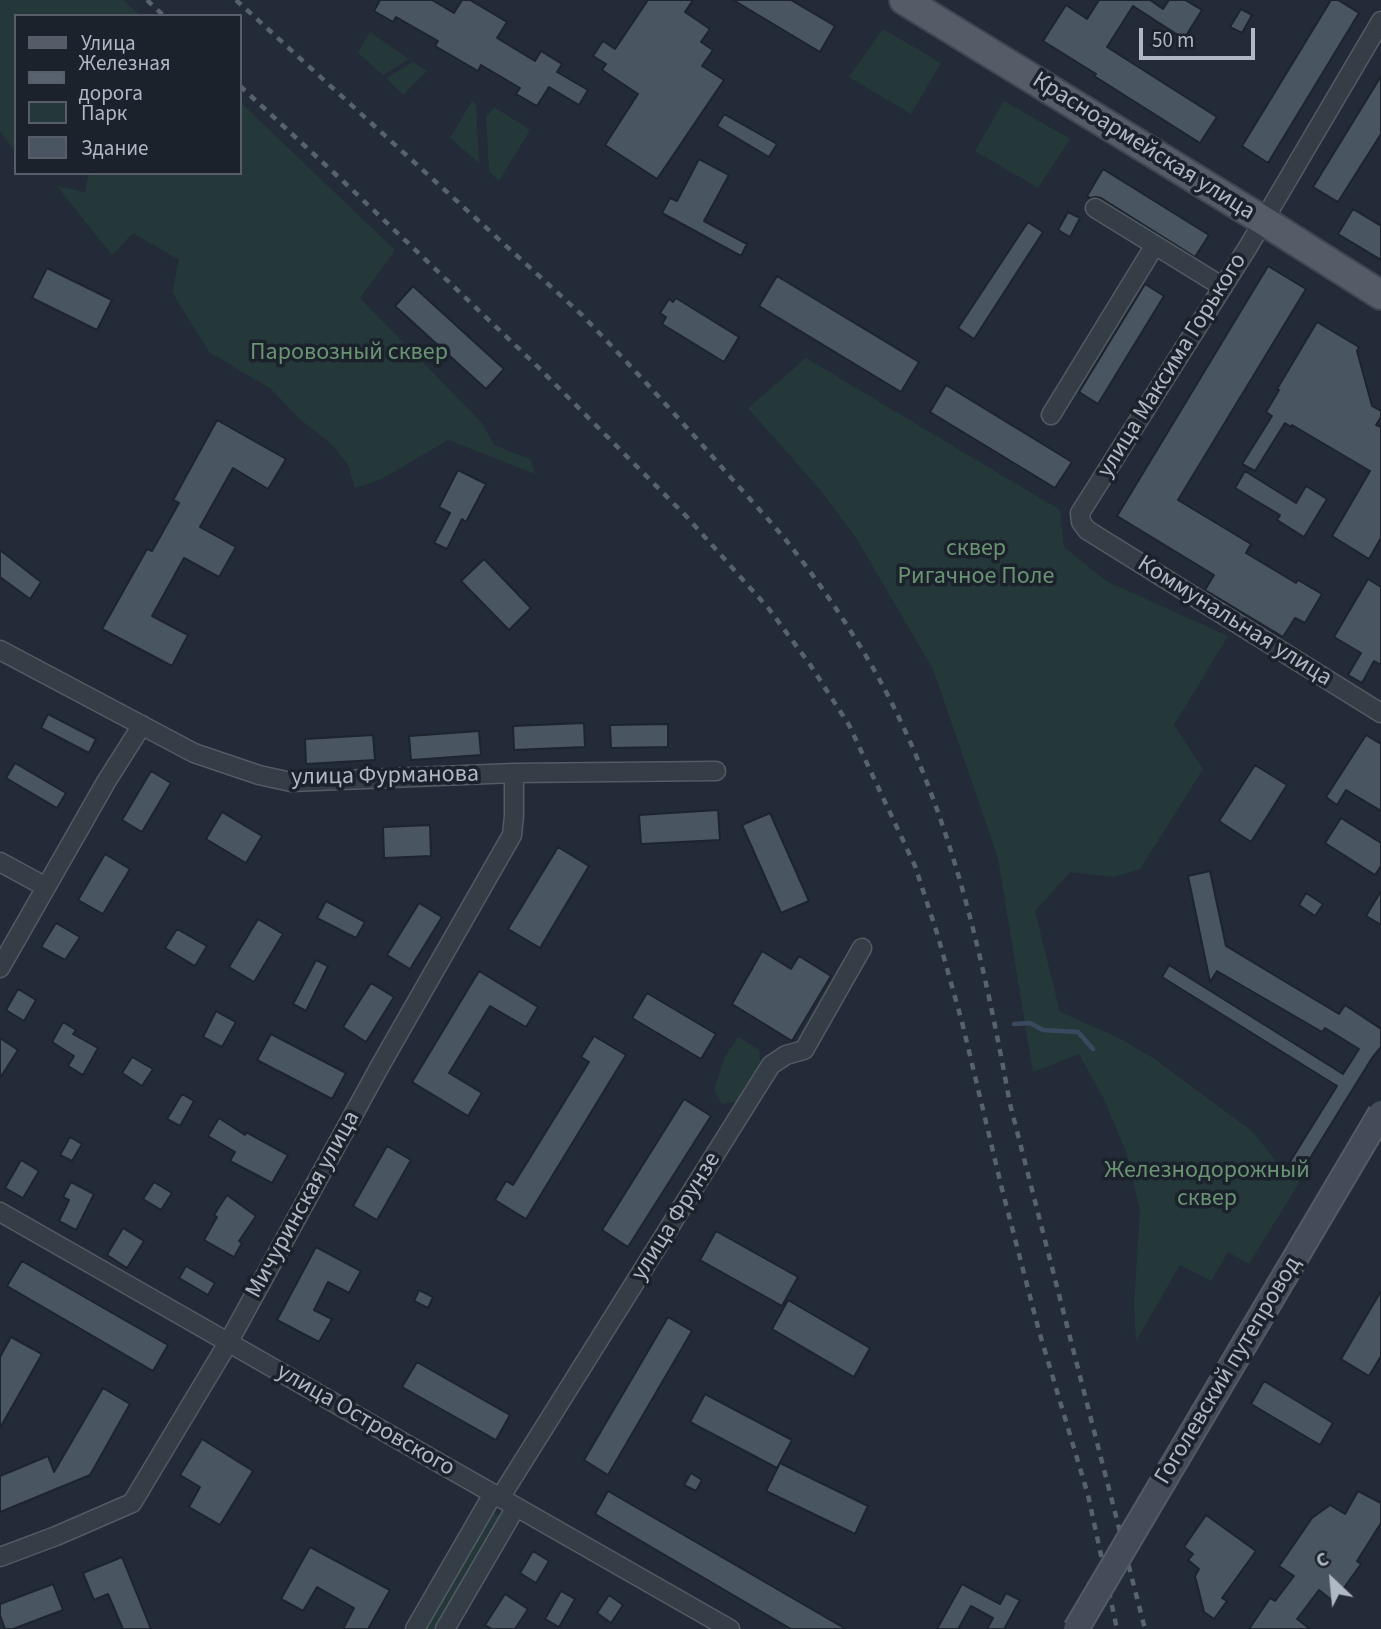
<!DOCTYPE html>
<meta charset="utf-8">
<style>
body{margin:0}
#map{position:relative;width:1381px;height:1629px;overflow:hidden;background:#222b37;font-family:"Source Sans 3",sans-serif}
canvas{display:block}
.legend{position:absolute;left:14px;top:14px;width:228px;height:161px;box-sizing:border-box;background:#1b222c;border:2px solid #575e69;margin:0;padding:9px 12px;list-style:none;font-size:21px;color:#b0b8c4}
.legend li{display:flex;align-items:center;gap:14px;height:35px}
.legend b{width:35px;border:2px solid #575e69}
.north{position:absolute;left:1297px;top:1545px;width:70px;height:70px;-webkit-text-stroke:5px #1b222c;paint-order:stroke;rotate:334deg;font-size:19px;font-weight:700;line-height:28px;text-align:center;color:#b0b8c4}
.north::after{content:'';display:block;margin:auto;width:24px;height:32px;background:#b0b8c4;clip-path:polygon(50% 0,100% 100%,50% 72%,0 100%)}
.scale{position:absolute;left:1139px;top:28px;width:116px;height:32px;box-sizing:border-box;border:4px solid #b0b8c4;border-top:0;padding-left:9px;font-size:21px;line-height:24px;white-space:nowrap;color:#b0b8c4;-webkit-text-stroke:5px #1b222c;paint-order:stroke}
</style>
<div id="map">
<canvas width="1381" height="1629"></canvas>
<ul class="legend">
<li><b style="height:9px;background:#535c67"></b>Улица</li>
<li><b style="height:9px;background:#58616e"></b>Железная дорога</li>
<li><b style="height:19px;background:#253839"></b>Парк</li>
<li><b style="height:19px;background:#4a5562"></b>Здание</li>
</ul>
<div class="north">С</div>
<div class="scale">50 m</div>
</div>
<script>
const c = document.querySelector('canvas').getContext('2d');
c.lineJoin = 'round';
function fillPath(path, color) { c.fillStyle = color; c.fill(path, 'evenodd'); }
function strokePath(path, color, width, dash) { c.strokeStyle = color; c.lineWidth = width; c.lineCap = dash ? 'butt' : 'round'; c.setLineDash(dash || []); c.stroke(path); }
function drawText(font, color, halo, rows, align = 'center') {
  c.font = font + ' "Source Sans 3",sans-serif'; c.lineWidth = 7; c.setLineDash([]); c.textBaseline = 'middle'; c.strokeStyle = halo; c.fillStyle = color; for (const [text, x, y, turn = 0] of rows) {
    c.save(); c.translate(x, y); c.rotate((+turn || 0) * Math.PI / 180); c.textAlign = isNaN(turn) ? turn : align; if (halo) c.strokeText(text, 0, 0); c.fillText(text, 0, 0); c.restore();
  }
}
fillPath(new Path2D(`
 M0,0H123L141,16H16V153L0,131Z
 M883,29L941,63L911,114L849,77Z
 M370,32L409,59L383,75L358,53Z
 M413,62L427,71L403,95L386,78Z
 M472,101L476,104L479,163L450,138Z
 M1004,101L1070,139L1038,188L975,151Z
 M240,102L395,250L360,298L482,423L494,445L531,460L535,474L448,440L382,479L355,488L348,464L330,443L301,420L271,389L209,352L172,292L179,260L133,233L112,255L57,186L85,192L89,173H240Z
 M494,107L530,130L499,181L489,171L486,117Z
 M806,358L1060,510L1064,547L1106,581L1228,636L1174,725L1203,769L1140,869L1114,877L1070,872L1035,911L1060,1012L1119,1038L1153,1058L1252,1131L1285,1172L1300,1181L1249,1264L1228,1252L1211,1281L1180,1265L1136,1341L1134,1304L1140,1211L1127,1154L1103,1097L1079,1054L1033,1072L998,858L933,669L855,536L821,491L748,408Z
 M738,1037L759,1050L761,1064L737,1102L722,1104L714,1090L725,1057Z
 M493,1512L504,1518L438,1629H423Z`), '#253839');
strokePath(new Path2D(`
 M1014,1024L1030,1023L1043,1030L1078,1032L1093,1049`), '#39495f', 4.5);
const building = new Path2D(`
 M380,0H432L454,13L462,0H470L507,22L497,38L535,61L541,51L562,64L557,72L588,90L579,105L549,87L537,106L516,94L520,88L481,65L478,71L435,46L438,41L396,17L393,22L374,11Z
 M648,0H693L685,12L710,29L701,42L713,50L702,66L724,80L657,179L605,145L638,94L602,70L606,64L593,56L603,41L615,49Z
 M733,0H791L835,26L820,52Z
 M1099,0H1150L1163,9L1169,0H1185L1202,10L1184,39L1133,6L1107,47L1217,117L1200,143L1094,76L1096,74L1043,41L1066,5L1087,19Z
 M1331,0H1338L1359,13L1268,163L1242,146Z
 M1241,9L1252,15L1242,33L1230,27Z
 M1381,76V134L1338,202L1313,187Z
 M724,114L777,144L769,157L717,126Z
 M699,159L729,175L704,221L747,244L741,256L662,213L670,198L677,201Z
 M1103,169L1209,235L1195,257L1101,198L1096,197L1090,198L1087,196Z
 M1353,209L1381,226V260L1338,234Z
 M1068,212L1080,218L1070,237L1058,230Z
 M1028,222L1043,232L974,339L958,328Z
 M1268,266L1306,289L1178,500L1251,544L1246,553L1296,583L1298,580L1322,594L1305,623L1295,618L1283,637L1205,590L1214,575L1117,516Z
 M47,268L112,300L97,330L32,298Z
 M777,276L919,362L901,392L759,306Z
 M1145,284L1164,296L1098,404L1079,392Z
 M413,286L504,369L486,389L395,306Z
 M676,298L739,337L724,362L662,324L666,317L660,313L669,299L673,302Z
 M1317,322L1359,347L1357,351L1372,406L1381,411V417L1376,425L1381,427V538L1369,559L1332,536L1370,471L1292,425L1291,427L1285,423L1255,471L1242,464L1272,416L1266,412L1279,390L1277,389Z
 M946,385L1072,462L1055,488L930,412Z
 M217,420L286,459L268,489L233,468L200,527L236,547L219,577L184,558L152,616L188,635L172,666L102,629L147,549L152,551L179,503L173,500Z
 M458,470L486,484L466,522L462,519L447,549L434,543L450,513L439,507Z
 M1245,471L1296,503L1306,486L1327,499L1304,537L1277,520L1280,515L1235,488Z
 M0,550L41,582L30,599L0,577Z
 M484,559L531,608L509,630L461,581Z
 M1368,579L1381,587V665L1374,661L1362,683L1348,675L1361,653L1334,637Z
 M48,714L96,739L89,753L41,728Z
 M584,723L585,747L514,750L513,726Z
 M668,724V747L611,748L610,725Z
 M479,731L481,755L411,760L409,736Z
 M373,735L375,760L306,764L305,739Z
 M1366,735L1381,744V811L1346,790L1337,805L1326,797Z
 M15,763L66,793L57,808L6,778Z
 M1255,765L1287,785L1251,842L1219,821Z
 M151,771L171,783L142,832L122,820Z
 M718,810L720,840L641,844L639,815Z
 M222,812L262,836L246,863L206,839Z
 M770,813L809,901L781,913L742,825Z
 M1341,818L1381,843V866L1375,875L1325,843Z
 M430,825L431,856L384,858L383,827Z
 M558,847L589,866L540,948L508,929Z
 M105,854L130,869L103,914L78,900Z
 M1210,871L1226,946L1339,1014L1345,1005L1381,1029V1047L1372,1058L1299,1176L1286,1168L1337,1086L1162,977L1169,965L1343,1074L1359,1049L1325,1028L1322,1032L1217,971L1210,982L1188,876Z
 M1381,891V925L1366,916Z
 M1306,893L1323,904L1315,916L1299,905Z
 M326,901L365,922L356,938L317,918Z
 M419,903L442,917L410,969L387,955Z
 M258,919L283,934L254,982L229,967Z
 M56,923L80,937L65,960L41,947Z
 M177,929L207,946L195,966L165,948Z
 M762,951L791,969L799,956L831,976L792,1041L732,1004Z
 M316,960L328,966L306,1011L293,1004Z
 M479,971L538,1007L526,1027L490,1006L449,1073L482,1093L468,1116L412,1082Z
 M371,983L394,997L366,1042L343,1027Z
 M18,989L36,1000L24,1021L6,1010Z
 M647,993L716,1034L701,1059L632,1018Z
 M216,1011L236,1022L222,1047L203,1037Z
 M63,1022L76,1030L73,1034L98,1048L83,1075L68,1066L74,1056L52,1042Z
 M271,1034L346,1073L332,1099L257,1060Z
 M594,1036L626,1055L526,1219L495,1200L506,1181L513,1185L589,1062L581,1057Z
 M0,1038L18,1050L0,1078Z
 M132,1057L153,1069L142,1086L122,1073Z
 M182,1094L194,1101L180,1126L167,1119Z
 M684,1099L711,1116L628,1247L602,1230Z
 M219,1118L245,1135L246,1132L288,1155L272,1183L230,1161L235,1152L208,1136Z
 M70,1137L82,1144L72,1161L60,1155Z
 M387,1146L411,1160L377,1220L353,1206Z
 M21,1160L39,1171L23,1198L5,1188Z
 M71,1182L94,1194L76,1230L59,1221L69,1200L63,1197Z
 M154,1182L172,1193L161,1210L143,1199Z
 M227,1195L256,1216L239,1241L242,1243L234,1257L204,1240L217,1217L214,1215Z
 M123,1228L144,1241L127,1268L107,1255Z
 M716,1231L798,1277L782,1306L700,1260Z
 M316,1247L361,1271L349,1293L328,1282L314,1310L332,1319L319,1342L277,1320Z
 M22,1261L168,1345L153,1371L7,1286Z
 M186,1266L215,1283L208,1295L179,1278Z
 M419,1290L433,1297L428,1308L414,1301Z
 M1381,1291V1356L1369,1376L1341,1359Z
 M788,1300L870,1348L854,1377L772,1329Z
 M668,1317L692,1331L608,1475L584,1460Z
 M11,1337L42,1354L0,1428V1357Z
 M417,1362L510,1415L496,1440L402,1387Z
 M1264,1381L1333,1423L1320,1445L1251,1404Z
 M103,1388L130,1404L90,1475L0,1512V1476L48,1456L54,1472Z
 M705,1394L792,1440L777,1468L690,1422Z
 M202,1439L253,1471L220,1525L189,1507L200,1487L180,1475Z
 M780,1463L868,1506L855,1534L766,1491Z
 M691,1473L702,1480L696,1491L684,1485Z
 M608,1491L846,1629H791L595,1514Z
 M1358,1491L1381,1503V1523L1357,1561L1361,1564L1334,1602L1319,1590L1297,1619L1310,1629H1249L1270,1598L1275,1601L1294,1576L1279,1566L1312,1518L1330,1505L1345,1514Z
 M1206,1515L1256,1551L1222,1598L1227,1601L1214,1619L1204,1612L1195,1576L1199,1569L1188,1560L1193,1554L1184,1547Z
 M310,1547L390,1590L368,1629H343L354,1608L317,1587L303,1611L281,1599Z
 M533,1551L549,1561L536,1583L520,1573Z
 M122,1557L151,1629H123L108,1594L94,1600L83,1573Z
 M53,1584L63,1610L13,1629H5L0,1615V1604Z
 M962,1584L1000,1604L1006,1593L1020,1600L1004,1629H987L993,1618L971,1606L958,1629H937Z
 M561,1591L575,1599L559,1627L545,1619Z
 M505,1594L528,1609L515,1629H492L485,1625Z
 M609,1595L623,1605L611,1623L597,1613Z`);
fillPath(building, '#4a5562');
strokePath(building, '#1d242e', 2);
const street = new Path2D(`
 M1381,21L1248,247L1080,513L1081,522L1087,530L1381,713
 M1095,208L1223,287
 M1051,415L1155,245
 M0,650L194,753L259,775L291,782L514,773L716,771
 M0,862L46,887
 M0,968L106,782L142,725
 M0,1212L730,1629
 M500,1498L771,1065L786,1055L804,1050L862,948
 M0,1557L56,1536L132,1503L228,1343L380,1066L512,835L514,816V773
 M415,1629L493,1494
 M445,1629L516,1507`);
const primary = new Path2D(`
 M904,0L1264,221L1381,295`);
strokePath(street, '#535b65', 21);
strokePath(primary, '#3f4651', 32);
strokePath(street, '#353d47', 18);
strokePath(primary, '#535c67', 28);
strokePath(new Path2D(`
 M147,0L164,16
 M236,0L582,315C631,366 679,418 725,471C745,494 766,516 785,539C818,580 851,629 877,675C950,807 983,956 1010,1104L1145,1629
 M240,86L345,183L536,365L687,517L769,609L809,663L849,725L915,866L937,933L962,1022L1002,1189L1039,1331L1088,1495L1117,1629`), '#58616e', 4.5, [7, 7]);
const secondaryBridge = new Path2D(`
 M1076,1629L1381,1113`);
strokePath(secondaryBridge, '#535b65', 28, []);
strokePath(secondaryBridge, '#444c5a', 24);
drawText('24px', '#b0b8c4', '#1b222c', [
 ["Красноармейская улица",1143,147,32],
 ["улица Максима Горького",1173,366,-58],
 ["Коммунальная улица",1234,622,32],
 ["улица Фурманова",385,777,-1],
 ["Мичуринская улица",304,1205,-61],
 ["улица Фрунзе",677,1217,-58],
 ["Гоголевский путепровод",1229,1371,-59],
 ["улица Островского",365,1421,30]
]);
drawText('24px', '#699372', '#1b222c', [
 ["Паровозный сквер",349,354],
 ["сквер",976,550],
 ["Ригачное Поле",976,578],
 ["Железнодорожный",1207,1172],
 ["сквер",1207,1200]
]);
</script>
